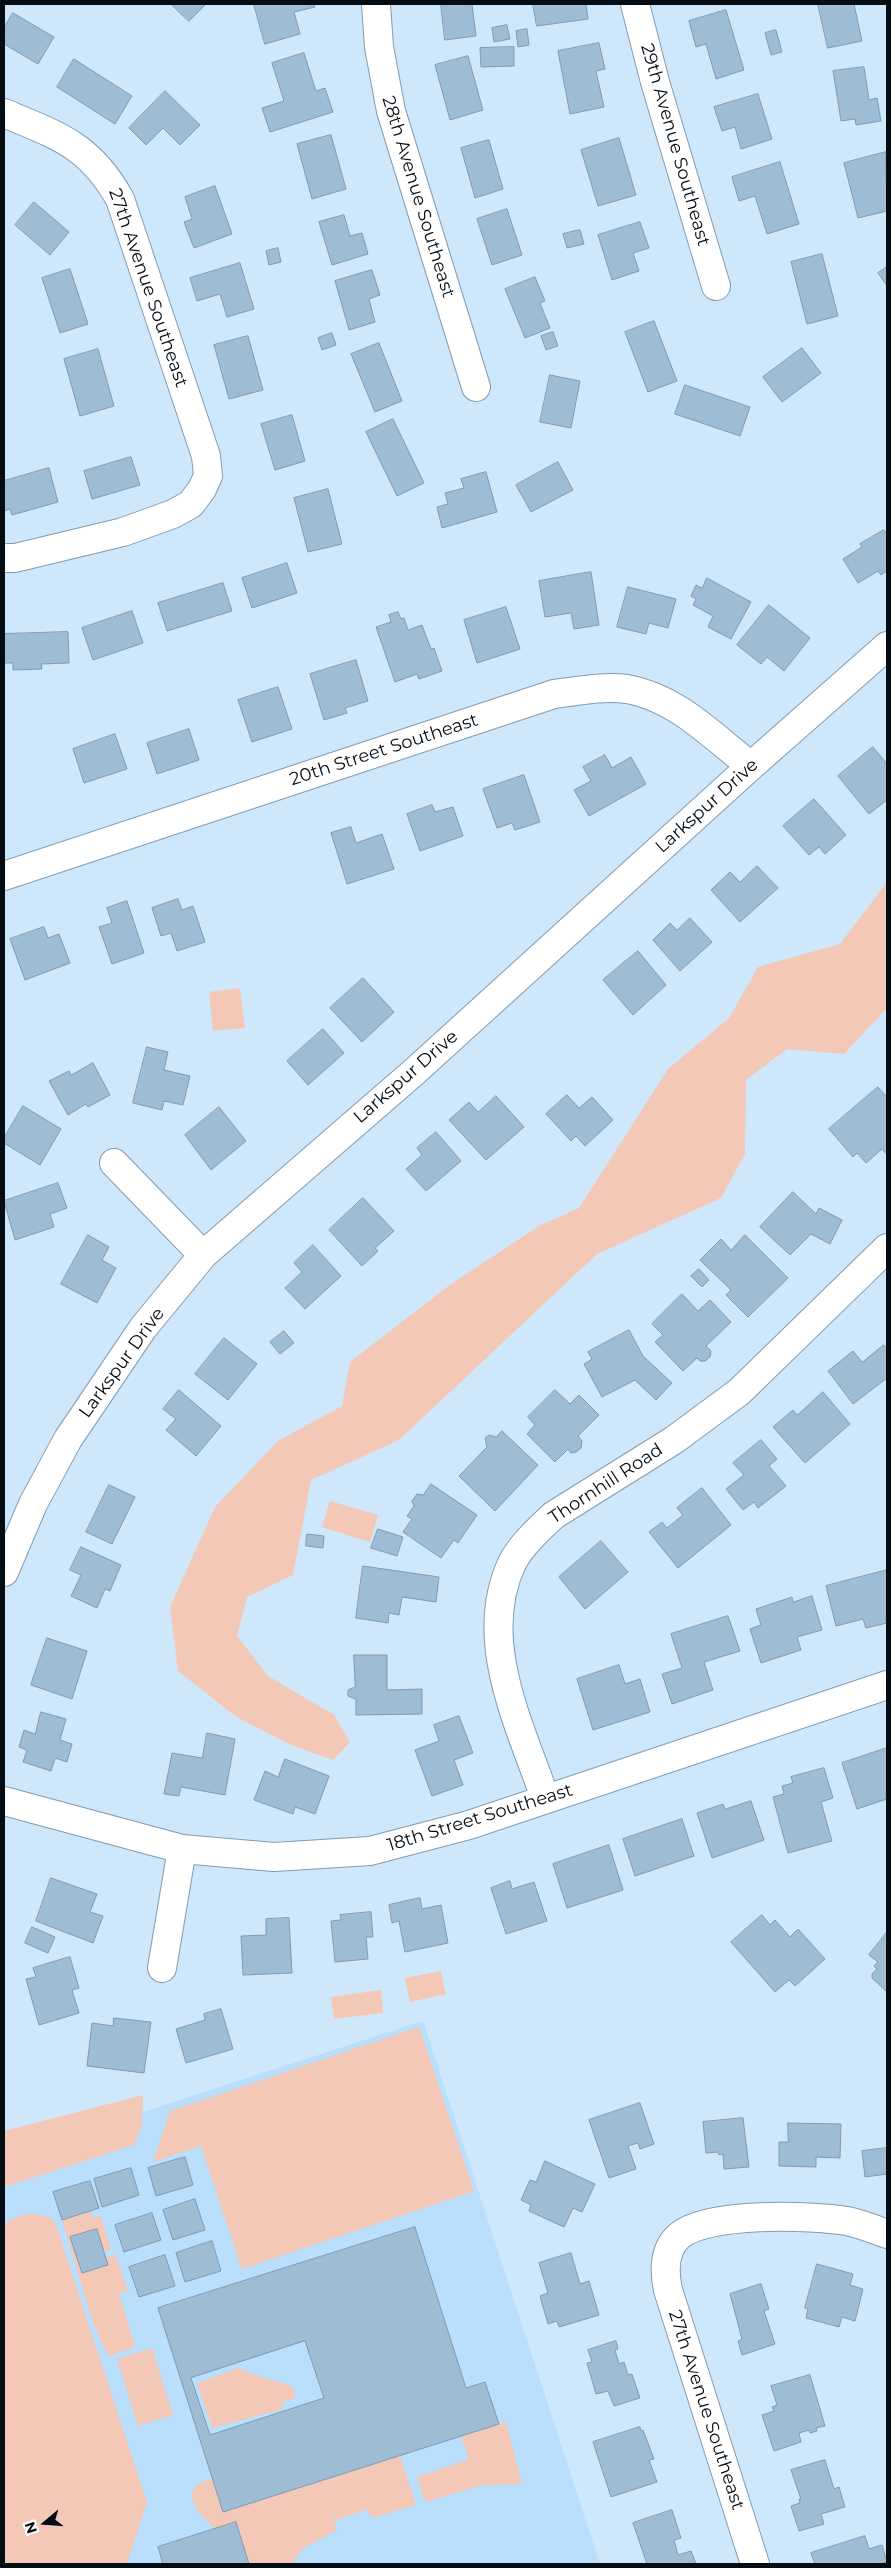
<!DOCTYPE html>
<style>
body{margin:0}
#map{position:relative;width:891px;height:2568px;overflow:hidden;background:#cfe7fa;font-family:Montserrat,sans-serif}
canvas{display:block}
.frame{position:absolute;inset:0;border:5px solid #040c14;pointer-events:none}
.north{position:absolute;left:20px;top:2498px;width:50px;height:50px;-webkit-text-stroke:4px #fff;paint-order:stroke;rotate:252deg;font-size:14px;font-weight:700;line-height:20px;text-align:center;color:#040c14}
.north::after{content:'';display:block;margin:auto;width:18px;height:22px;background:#040c14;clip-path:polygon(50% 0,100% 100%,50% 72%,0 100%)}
</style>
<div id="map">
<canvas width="891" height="2568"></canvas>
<div class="frame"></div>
<div class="north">N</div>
</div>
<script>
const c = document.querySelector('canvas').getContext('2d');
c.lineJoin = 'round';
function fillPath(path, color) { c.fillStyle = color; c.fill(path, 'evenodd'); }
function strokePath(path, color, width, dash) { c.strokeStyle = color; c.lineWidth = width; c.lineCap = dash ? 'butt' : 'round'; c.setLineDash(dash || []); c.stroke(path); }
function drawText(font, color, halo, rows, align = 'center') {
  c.font = font + ' Montserrat,sans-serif'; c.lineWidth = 5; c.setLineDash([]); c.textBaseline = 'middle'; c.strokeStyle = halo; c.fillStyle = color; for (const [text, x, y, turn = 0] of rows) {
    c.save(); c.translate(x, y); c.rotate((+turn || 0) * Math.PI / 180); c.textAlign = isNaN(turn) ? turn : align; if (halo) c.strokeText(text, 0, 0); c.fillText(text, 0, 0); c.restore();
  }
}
fillPath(new Path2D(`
 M423,2021L600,2564H4V2157Z`), '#badffc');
fillPath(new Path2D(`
 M887,882V1008L844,1054L787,1049L746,1080L745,1154L721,1198L597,1254L399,1440L311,1480L293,1575L247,1597L237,1636L268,1676L334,1715L350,1742L333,1760L291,1745L238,1718L178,1671L170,1607L215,1507L278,1441L342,1406L350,1362L451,1284L539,1226L579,1208L668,1069L729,1018L758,967L840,944Z
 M240,988L245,1028L213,1031L209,992Z
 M330,1501L378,1515L370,1542L322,1527Z
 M441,1971L446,1994L410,2002L405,1978Z
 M381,1990L383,2013L334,2019L331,1997Z
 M419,2027L474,2191L242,2269L201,2146L153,2162L170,2111Z
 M143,2095L142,2125L134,2145L4,2187V2131Z
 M90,2211L93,2218L101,2216L111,2249L104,2251L97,2229L71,2237L82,2273L108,2265L106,2258L115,2254L128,2291L119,2293L135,2347L112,2355L107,2354L93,2323L62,2220Z
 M36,2214L49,2217L55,2222L147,2502L127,2564H4V2224L20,2215Z
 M152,2348L173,2415L138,2426L117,2359Z
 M239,2368L258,2376L292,2386L296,2398L281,2403L283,2409L212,2428L197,2383Z
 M506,2422L522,2484L483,2485L425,2502L417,2477L469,2459L461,2436Z
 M400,2456L416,2505L371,2518L367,2509L334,2521L337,2530L302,2549L292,2564H249L236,2523L215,2529C206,2520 182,2499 197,2485C201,2482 208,2480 212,2478L223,2512Z`), '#f3c8b7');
const building = new Path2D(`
 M171,4H206L189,21Z
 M254,4H314L315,7L294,12L300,34L265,44Z
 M441,4H472L476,36L445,40Z
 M533,4H586L588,19L537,26Z
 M818,4H854L862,41L828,48Z
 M726,10L744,70L716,79L706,44L696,47L689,21Z
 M13,13L54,37L38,64L4,44V28Z
 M507,25L510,39L494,42L492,28Z
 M527,29L529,45L518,47L516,31Z
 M776,30L782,52L771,55L765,33Z
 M599,43L605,69L596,71L604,107L570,114L558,51Z
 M514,47V66L481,67L480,48Z
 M304,53L316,91L325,88L333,112L270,132L262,108L284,101L272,63Z
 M468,56L483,110L450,120L435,65Z
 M74,59L132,96L115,124L57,87Z
 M864,67L869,100L877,98L881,121L856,125L855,119L841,121L833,71Z
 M165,91L200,125L180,145L163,128L146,145L129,128Z
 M758,94L772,139L741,149L735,127L722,131L714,107Z
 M331,135L346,189L312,199L297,144Z
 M619,138L636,195L598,206L581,150Z
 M489,140L503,189L475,198L461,148Z
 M886,152L887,211L858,218L844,163Z
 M780,162L799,224L767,234L755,196L739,201L732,177Z
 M215,186L232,234L194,248L184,222L192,219L185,197Z
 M34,202L69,232L50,255L15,225Z
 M507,209L522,255L492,265L477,219Z
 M344,215L350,236L362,233L368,254L332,265L319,222Z
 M640,222L649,248L633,253L639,271L612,280L598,235Z
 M580,230L584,244L567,248L563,234Z
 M278,248L281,262L269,265L266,251Z
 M822,254L838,316L807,324L791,262Z
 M240,263L254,309L227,317L220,294L197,301L190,278Z
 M887,267V286L878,273Z
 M70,269L88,324L60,333L42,278Z
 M372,270L380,295L369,299L375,322L349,330L335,281Z
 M535,277L545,301L540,303L550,328L525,338L505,289Z
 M654,321L677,381L648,392L625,332Z
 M553,332L558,346L546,350L541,336Z
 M332,333L336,345L322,350L318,338Z
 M248,336L263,390L229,399L214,345Z
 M379,343L402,401L375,412L351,354Z
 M802,348L821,373L782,402L763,377Z
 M98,349L114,406L80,416L64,359Z
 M550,375L580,381L571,428L540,422Z
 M685,385L750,407L740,436L675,414Z
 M292,415L305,461L275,470L261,424Z
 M393,419L424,483L397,496L366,432Z
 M131,457L140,485L92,499L84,471Z
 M558,462L573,490L531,512L516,485Z
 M49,468L58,502L12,515L10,509L4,511V481Z
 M486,472L497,512L442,528L437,507L448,504L445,493L464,488L461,479Z
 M328,489L342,544L308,552L294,498Z
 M884,530L887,535V571L881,575L878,571L858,583L843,559L862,547L860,544Z
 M287,563L297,593L252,608L242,578Z
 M591,572L599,625L574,629L571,613L545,617L539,581Z
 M707,578L751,602L731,639L708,627L713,616L693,605L696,599L691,596L696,585L702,588Z
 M223,583L232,611L167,631L158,603Z
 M628,587L676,599L668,628L649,623L646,634L617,627Z
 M769,605L810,638L784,671L767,657L761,664L737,645Z
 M506,607L520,649L477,663L464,620Z
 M132,611L143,643L93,660L82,628Z
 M398,612L401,619L404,618L408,630L422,625L431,649L434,648L442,671L419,679L417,674L395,682L376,627L391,622L389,615Z
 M68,632L69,663L41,664L42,669L13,670V663H4V634Z
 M356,660L368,701L345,708L347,713L324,720L310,674Z
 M278,687L292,729L252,742L238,700Z
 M189,729L199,760L157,774L147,743Z
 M115,734L127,769L84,783L73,749Z
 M873,747L887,764V800L869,814L838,776Z
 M605,755L612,768L631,757L646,784L589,816L574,790L591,781L583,767Z
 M524,775L540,822L515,830L512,823L497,828L483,789Z
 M814,799L846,835L825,854L819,847L809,855L783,826Z
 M432,805L435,812L453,807L463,836L420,851L407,814Z
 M351,827L356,843L382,834L394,869L347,884L331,833Z
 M757,866L778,888L740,922L711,890L730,872L740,882Z
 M178,899L182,910L193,906L205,942L177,951L171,933L161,936L152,908Z
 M127,901L144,953L112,964L99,927L112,923L107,908Z
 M690,918L712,942L680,971L653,940L670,923L677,930Z
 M44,927L48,938L59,934L70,963L25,980L10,939Z
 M638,951L666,985L633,1015L603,980Z
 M363,978L394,1012L362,1042L330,1008Z
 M323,1029L344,1053L308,1085L287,1061Z
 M147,1047L168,1052L164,1070L190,1076L183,1105L164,1101L162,1110L133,1103Z
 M93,1063L110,1095L88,1107L86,1104L68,1115L49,1081L69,1071L71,1075Z
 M878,1087L887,1097V1155L882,1149L866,1163L857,1153L853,1157L829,1129Z
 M567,1095L579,1108L592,1097L613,1120L585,1146L576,1136L571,1141L546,1114Z
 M496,1096L524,1127L486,1160L449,1120L469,1102L478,1112Z
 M23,1106L61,1129L40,1165L4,1143V1138Z
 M219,1107L246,1141L211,1170L185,1135Z
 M436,1132L461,1161L426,1191L406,1169L422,1155L417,1148Z
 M58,1183L67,1208L50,1214L54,1227L15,1240L4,1201Z
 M793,1192L816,1214L819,1208L842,1220L830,1244L811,1234L790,1255L760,1227Z
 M363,1198L394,1231L375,1248L378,1251L362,1266L329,1230Z
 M88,1235L109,1247L102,1260L116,1268L97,1303L61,1284Z
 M745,1235L788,1278L748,1317L726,1295L731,1290L700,1260L721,1239L731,1250Z
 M313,1245L341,1276L305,1309L285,1288L302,1272L294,1263Z
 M699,1269L709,1280L702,1287L691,1276Z
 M682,1294L698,1311L710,1300L731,1322L706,1346L711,1351L710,1357L705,1361H700L697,1358L683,1371L655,1342L663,1335L652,1324Z
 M629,1330L643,1356L672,1383L656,1400L635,1380L602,1397L584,1364L592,1359L588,1352Z
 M284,1331L294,1343L280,1354L270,1342Z
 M224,1338L257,1364L228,1400L195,1374Z
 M884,1345L887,1349V1378L853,1404L828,1371L853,1351L862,1362Z
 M179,1390L221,1426L196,1456L166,1430L176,1419L163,1409Z
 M555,1390L570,1404L579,1395L599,1415L578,1436L582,1441L581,1448L576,1452L571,1453L568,1449L555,1462L527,1434L535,1425L528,1417Z
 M823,1392L850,1424L805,1463L773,1427L793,1410L797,1415Z
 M502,1431L538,1465L495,1511L459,1476L487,1447L485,1438L489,1435L496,1437Z
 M761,1440L777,1459L769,1466L786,1486L758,1508L754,1502L743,1510L726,1489L744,1475L733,1463Z
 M431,1484L477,1515L458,1543L454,1540L441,1558L403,1532L412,1519L407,1516L414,1506L412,1501L417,1494L423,1495Z
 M109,1485L135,1497L112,1544L86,1532Z
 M702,1488L731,1525L678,1568L649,1532L662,1522L667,1528L683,1515L677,1508Z
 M378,1529L403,1537L397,1556L371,1548Z
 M307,1534L324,1536L323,1548L306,1546Z
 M601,1541L628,1572L585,1609L559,1577Z
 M81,1547L121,1565L110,1591L105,1589L97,1608L71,1596L81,1575L70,1570Z
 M363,1566L439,1577L436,1602L402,1597L399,1615L389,1613L388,1623L356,1618Z
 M887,1570V1623L866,1628L863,1619L836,1626L826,1586Z
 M812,1596L822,1630L797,1637L801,1650L761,1663L750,1629L761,1625L756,1609L792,1597L793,1602Z
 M728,1616L740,1651L704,1662L713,1690L672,1704L662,1674L682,1668L671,1634Z
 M47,1638L87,1651L72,1699L31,1685Z
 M354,1655H387V1690L422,1689V1714L356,1715V1699L348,1696V1690L355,1687Z
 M619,1665L625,1684L640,1679L650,1712L593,1730L577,1679Z
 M41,1712L66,1719L60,1740L72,1744L67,1762L55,1758L51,1771L23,1762L27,1750L19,1747L24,1730L35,1734Z
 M459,1716L473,1753L454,1760L463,1785L432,1796L415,1750L439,1741L434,1725Z
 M207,1733L235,1739L225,1795L181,1787L179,1796L164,1794L172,1753L202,1758Z
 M887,1748V1799L857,1809L842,1763Z
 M285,1759L329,1776L315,1814L295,1807L293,1814L254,1800L265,1771L278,1777Z
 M824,1768L833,1798L821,1802L832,1841L788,1853L773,1797L784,1794L782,1786L793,1783L791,1777Z
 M751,1801L764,1840L712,1858L697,1813L723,1804L725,1809Z
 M682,1819L694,1856L635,1876L623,1839Z
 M609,1845L623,1890L567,1908L553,1864Z
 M51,1878L97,1894L90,1912L103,1916L93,1943L36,1921Z
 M510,1881L512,1889L534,1882L547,1921L506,1934L491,1888Z
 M420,1898L422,1909L441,1905L448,1943L405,1952L399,1921L392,1923L389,1905Z
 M371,1912L373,1937H366L368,1959L335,1962L331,1921L341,1920L340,1915Z
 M762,1915L770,1925L775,1920L790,1937L798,1929L825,1959L795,1986L789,1980L775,1992L731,1942Z
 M289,1918L292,1973L243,1975L241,1936L266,1935V1919Z
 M32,1927L55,1937L48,1953L25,1943Z
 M887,1932V1992L872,1978V1974L877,1969L874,1966L878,1962L869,1955Z
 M70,1957L79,1988L72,1990L79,2013L39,2025L26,1979L36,1977L33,1968Z
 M221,2009L233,2049L186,2063L176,2029L205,2020L204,2014Z
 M114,2018L151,2022L144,2073L87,2066L92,2023L113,2026Z
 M640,2103L654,2144L640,2149L638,2143L628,2146L636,2169L609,2178L589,2120Z
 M743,2118L749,2167L724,2169L723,2154L719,2155L718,2152L706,2153L703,2122Z
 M788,2123L841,2124L840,2158L816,2157V2167L779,2166V2142H788Z
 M887,2148V2174L865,2177L862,2151Z
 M185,2157L193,2185L156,2196L148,2168Z
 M545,2161L595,2184L582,2212L573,2208L564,2227L529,2211L531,2205L521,2200L530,2180L536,2182Z
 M131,2168L139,2195L102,2207L94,2179Z
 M90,2181L99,2208L62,2220L53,2192Z
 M195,2199L205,2230L173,2240L163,2210Z
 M152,2213L161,2240L124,2252L115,2225Z
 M415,2227L466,2388L485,2382L499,2424L223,2512L158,2308ZM305,2341L324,2398L210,2435L191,2378Z
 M97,2229L108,2265L82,2273L70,2237Z
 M212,2241L221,2271L185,2282L176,2253Z
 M571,2253L580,2284L589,2281L599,2315L559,2327L557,2321L548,2324L540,2296L548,2293L539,2263Z
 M165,2255L175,2286L139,2297L129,2267Z
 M817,2264L853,2274L850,2285L863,2289L855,2321L842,2317L839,2327L806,2318L808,2309L805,2308Z
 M761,2284L769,2309L764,2311L775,2344L742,2355L738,2341L742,2339L730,2294Z
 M616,2341L618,2349L615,2350L619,2364L624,2362L628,2375L632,2374L640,2398L614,2406L608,2391L596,2394L587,2363L592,2362L588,2350Z
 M810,2375L825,2426L816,2428L817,2431L810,2433L809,2430L799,2433L801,2442L774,2451L762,2415L774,2411L772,2407L777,2405L771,2386Z
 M640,2427L641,2431L643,2430L654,2459L649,2460L657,2482L611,2497L593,2442Z
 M825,2460L834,2489L839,2487L845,2507L821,2514L824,2524L799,2531L791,2506L800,2503L799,2499H801L791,2470Z
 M672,2510L681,2538L674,2540L678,2555L691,2551L696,2564H647L633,2523Z
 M236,2522L249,2564H163L158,2547Z
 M865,2536L869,2549L882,2545L887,2562L879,2564H815L811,2553Z`);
fillPath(building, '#9ebcd3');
strokePath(building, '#7f9bb1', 1);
const minor = new Path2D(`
 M376,4L379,47L391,111L476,387
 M635,4L655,82L716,286
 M4,113C58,136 89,144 120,199L206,456L208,476L202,489L191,504L173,514L123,532L15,558H4
 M4,876L554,694C578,691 603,686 627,689C676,697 713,737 751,766
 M114,1163L203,1255
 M4,1572L33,1504L68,1439L143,1328L203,1255L414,1072L751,766L887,646
 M545,1798C520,1725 476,1640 512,1563C521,1545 540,1528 554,1515L674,1440L739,1392L887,1248
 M4,1801L182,1849L274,1857L370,1851L469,1825L887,1685
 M162,1968L182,1849
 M755,2564L668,2290C664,2271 663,2250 679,2236C706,2212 811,2215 847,2221C861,2224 874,2229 887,2234`);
strokePath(minor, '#809cb3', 30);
strokePath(minor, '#fff', 28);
drawText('18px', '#040c14', '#fff', [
 ["29th Avenue Southeast",675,145,74],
 ["28th Avenue Southeast",418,197,73],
 ["27th Avenue Southeast",148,288,71],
 ["20th Street Southeast",384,750,-18],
 ["Larkspur Drive",707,806,-42],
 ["Larkspur Drive",406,1077,-41],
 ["Larkspur Drive",122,1363,-54],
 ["Thornhill Road",606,1484,-33],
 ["18th Street Southeast",480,1818,-17],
 ["27th Avenue Southeast",706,2410,72]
]);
</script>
